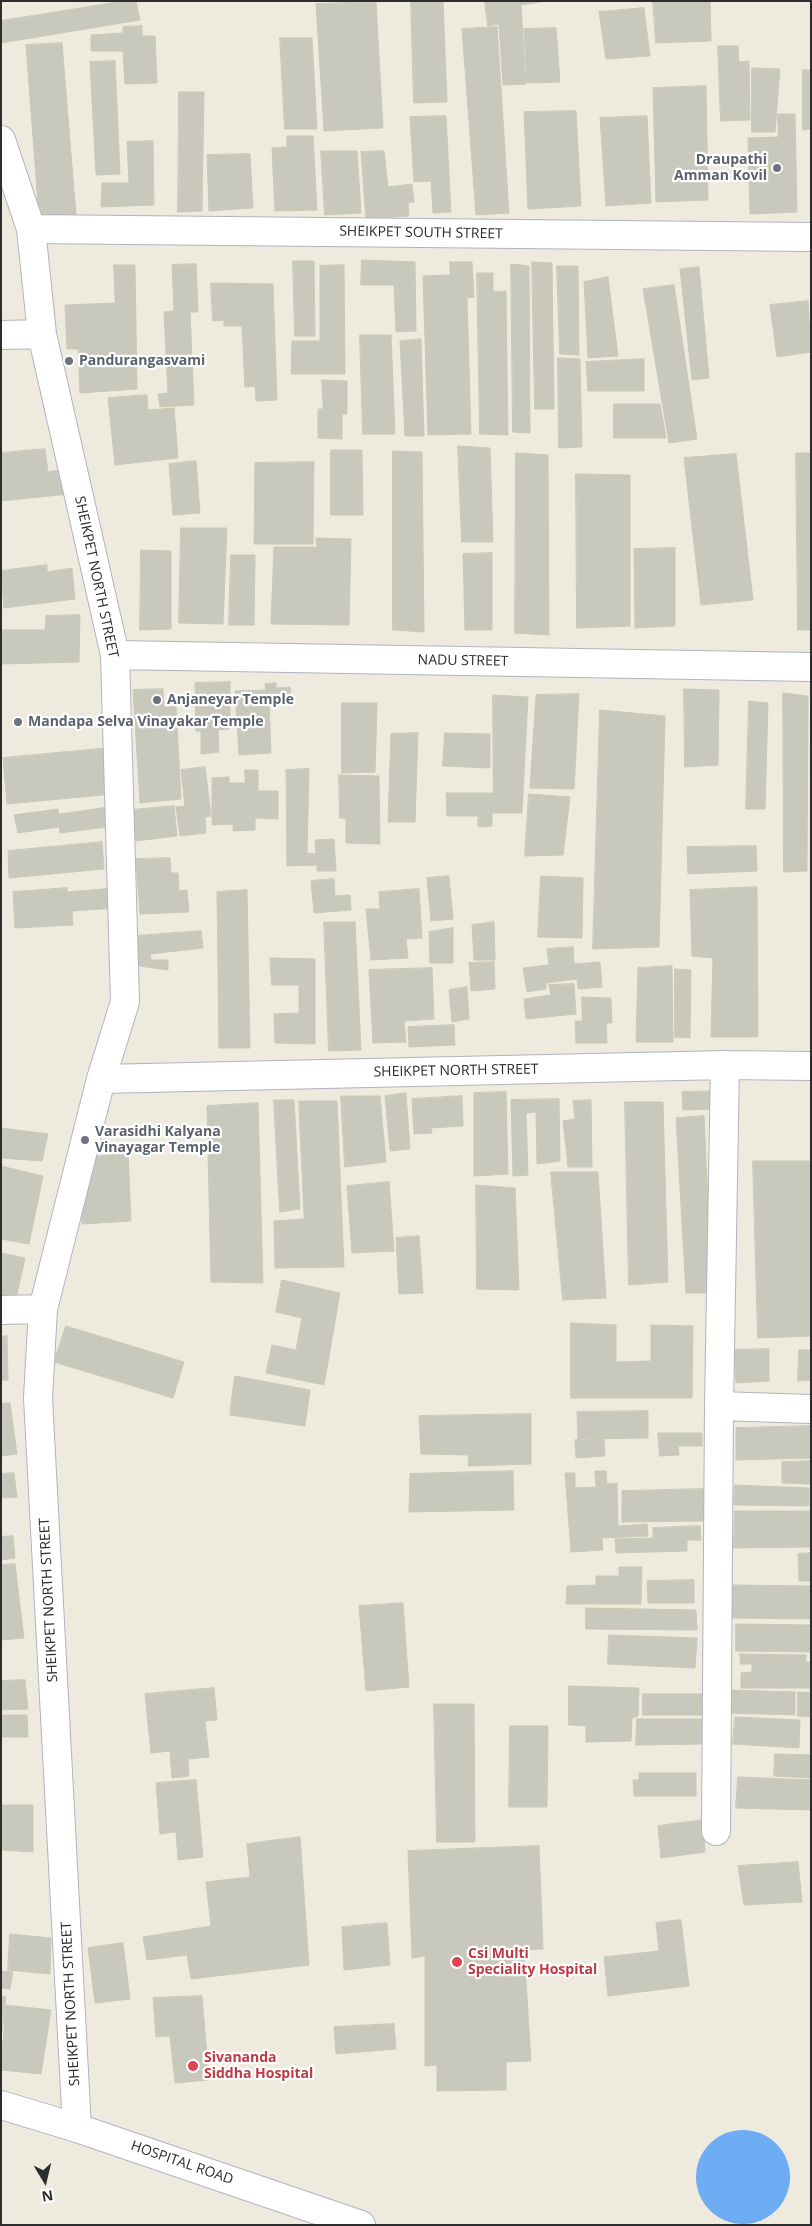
<!DOCTYPE html>
<style>
body{margin:0}
#map{position:relative;width:812px;height:2226px;overflow:hidden;background:#eeebde;font-family:"Open Sans",sans-serif}
canvas{display:block}
.frame{position:absolute;inset:0;border:2px solid #2c2c2c;pointer-events:none}
.north{position:absolute;left:20px;top:2156px;width:50px;height:50px;-webkit-text-stroke:4px #fff;paint-order:stroke;rotate:171deg;font-size:14px;font-weight:700;line-height:20px;text-align:center;color:#2c2c2c}
.north::after{content:'';display:block;margin:auto;width:18px;height:22px;background:#2c2c2c;clip-path:polygon(50% 0,100% 100%,50% 72%,0 100%)}
</style>
<div id="map">
<canvas width="812" height="2226"></canvas>
<div class="frame"></div>
<div class="north">N</div>
</div>
<script>
const c = document.querySelector('canvas').getContext('2d');
c.lineJoin = 'round';
function fillPath(path, color) { c.fillStyle = color; c.fill(path, 'evenodd'); }
function strokePath(path, color, width, dash) { c.strokeStyle = color; c.lineWidth = width; c.lineCap = dash ? 'butt' : 'round'; c.setLineDash(dash || []); c.stroke(path); }
function drawText(font, color, halo, rows, align = 'center') {
  c.font = font + ' "Open Sans",sans-serif'; c.lineWidth = 4.5; c.setLineDash([]); c.textBaseline = 'middle'; c.strokeStyle = halo; c.fillStyle = color; for (const [text, x, y, turn = 0] of rows) {
    c.save(); c.translate(x, y); c.rotate((+turn || 0) * Math.PI / 180); c.textAlign = isNaN(turn) ? turn : align; if (halo) c.strokeText(text, 0, 0); c.fillText(text, 0, 0); c.restore();
  }
}
fillPath(new Path2D(`
 M696 2177a47 47 0 1 1 94 0a47 47 0 1 1-94 0Z`), '#6eacf3');
const building = new Path2D(`
 M124,1H136L140,20L1,43V21Z
 M411,1H443L447,102L414,103Z
 M485,1H547L521,5L526,84L503,85L499,24L488,26Z
 M653,1H710L711,41L656,43Z
 M376,2L383,128L324,131L316,4Z
 M644,8L650,56L606,59L599,12Z
 M142,26V36H155L157,83L125,84L123,51H91V35L123,33V27Z
 M497,27L509,213L476,215L462,29Z
 M556,28L560,82L527,83L524,29Z
 M280,38H312L317,129H285Z
 M62,43L76,215L39,217L26,45Z
 M718,46H738L739,62L749,61L750,120L721,121Z
 M115,61L120,174L96,175L90,62Z
 M752,68L780,69L775,132H752Z
 M803,70H811V129L803,130Z
 M706,86L708,200L656,202L653,88Z
 M179,92H204L202,211L178,212Z
 M576,111L581,206L528,209L524,112Z
 M778,114H795L797,212L750,214L748,138L778,137Z
 M446,116L451,212L433,213L431,181L414,182L410,117Z
 M647,116L651,203L606,206L600,118Z
 M287,136H313L317,210L275,211L272,148L287,147Z
 M153,141L154,205L101,207L102,183H129L127,142Z
 M321,151H357L361,213L325,215Z
 M384,151L388,187L412,184L414,202L408,203L409,216L366,219L361,152Z
 M250,154L253,208L209,211L207,155Z
 M362,260L415,262L416,331L396,332L394,285H361Z
 M293,261H314L315,336H295Z
 M450,262H472L474,297L467,298L471,434L428,435L423,276L450,275Z
 M532,262L552,263L554,409H535Z
 M196,264L198,312H190L194,405L160,407L158,394L168,393L164,312L174,311L172,265Z
 M511,264L529,266L530,433L513,432Z
 M114,265H135L137,389L80,393L78,349H67L65,305L115,303Z
 M344,265L345,374H291L292,341H320V266Z
 M557,266H578L579,355L560,354Z
 M699,267L709,378L692,380L680,269Z
 M477,273H493V292L506,291L508,435L480,434Z
 M608,277L618,356L588,358L584,282Z
 M211,283L273,284L277,400L256,401L255,386L245,387L242,326H224V320L213,321Z
 M674,285L697,439L669,443L643,289Z
 M808,301L811,352L777,357L770,305Z
 M360,335H391L395,434H363Z
 M421,339L424,436H405L400,341Z
 M558,358L580,359L582,447L559,448Z
 M644,359V391H588L586,362Z
 M322,380L347,381V414H342V439L318,438V409H323Z
 M147,395L148,410L174,408L178,458L115,465L108,398Z
 M614,404H660L666,438H614Z
 M458,446L490,448L493,542H462Z
 M45,449L48,472L66,469L69,494L1,501V453Z
 M331,450H362L363,515H331Z
 M393,451L422,452L424,632L393,630Z
 M516,453L548,455L549,635L515,633Z
 M796,453H811V630H798Z
 M736,454L753,600L701,605L684,458Z
 M196,461L200,513L173,515L169,464Z
 M314,462L313,544H254L255,463Z
 M576,474L630,475V626L577,628Z
 M181,528H227L223,624L179,623Z
 M316,538L351,539L349,625L271,624L274,547H317Z
 M675,548V626L635,628L634,549Z
 M141,550L171,551V629L140,630Z
 M492,553V630H465L463,554Z
 M231,555H255L254,625H229Z
 M47,565V572L72,568L75,599L4,608L1,571Z
 M80,615L79,662L1,664V630H45L46,616Z
 M230,682V729L218,730L219,752L201,754V731H196L195,683Z
 M276,683V688L290,687L291,701L269,703L271,753L239,755L235,691L266,690L265,684Z
 M163,689L164,707L176,706L181,799L140,803L133,690Z
 M684,689L719,690L718,765L685,767Z
 M783,693L808,696L807,871L784,872Z
 M579,694L574,789L530,788L536,695Z
 M493,695L528,697L522,813H492V826L478,827V816H447L446,793H493Z
 M749,701L768,703L765,809H746Z
 M342,703H377L375,772L342,773Z
 M600,710L665,716L659,947L593,949Z
 M418,733L415,822H388L391,734Z
 M445,733L490,734V768L443,766Z
 M110,748L113,794L7,804L3,758Z
 M205,767L211,816L205,817L206,833L180,836L176,807L185,806L181,770Z
 M309,769L307,853L316,854L315,840L334,839L336,871H317V865L287,866L286,770Z
 M245,770H258V791H278V819L255,818V830L233,831V824L212,825V778L229,777V783H245Z
 M339,775L379,776L380,844L346,843V819L340,818Z
 M529,794L570,797L563,855L525,856Z
 M174,806L177,836L136,841L132,810Z
 M111,807L114,826L60,833L59,827L18,833L14,815L58,809L59,814Z
 M102,842L104,869L9,878L8,851Z
 M756,846L757,871L688,874L687,847Z
 M170,858L171,873H178L179,891L187,890L189,912L140,914L136,859Z
 M449,876L453,919L431,921L427,878Z
 M541,876L583,878L582,938L538,937Z
 M334,879L335,896L350,895L351,910L314,913L311,881Z
 M757,887L758,1037H711L713,958L692,956L690,890Z
 M67,888V892L115,888L117,908L72,911L73,925L15,928L13,892Z
 M419,889L422,938L406,939L408,958L371,960L366,909H380L379,892Z
 M247,890L250,1048H219L217,892Z
 M324,922H355L361,1050L329,1051Z
 M494,922L495,960H474L472,925Z
 M453,928V963H430L429,932Z
 M201,931L203,948L150,954L151,960H168V970L139,966L135,936Z
 M573,947L574,964L600,962L602,987L578,989L577,979L546,983V989L527,992L523,968L549,965L547,949Z
 M270,958L315,959V1044L275,1043L274,1014L299,1013V985H272Z
 M494,962L495,989L471,991L469,963Z
 M672,966L673,1042H636L638,968Z
 M432,968L434,1019L404,1021L406,1042L373,1043L369,970Z
 M675,969L691,970L690,1038L675,1037Z
 M574,984L576,1014L526,1019L524,999L551,995L549,985Z
 M467,987L469,1019L452,1022L449,990Z
 M582,997L611,998L612,1023H606L607,1043H576L575,1021H582Z
 M454,1025L455,1045L409,1047L408,1027Z
 M717,1091L716,1109L683,1110L682,1092Z
 M506,1092L508,1174L474,1176V1093Z
 M406,1093L410,1149L390,1151L385,1096Z
 M341,1096H380L386,1162L345,1167Z
 M462,1096L463,1126L431,1128L432,1133L414,1134L412,1099Z
 M559,1099L560,1161L537,1164L536,1112L526,1113L528,1175L513,1176L511,1100Z
 M274,1100H294L300,1209L280,1212Z
 M591,1100L592,1167H568L563,1121L575,1119L573,1101Z
 M299,1101H337L344,1267L275,1268L274,1221L304,1219Z
 M625,1102H663L668,1282L629,1285Z
 M258,1103L263,1283L211,1282L207,1106Z
 M704,1116L712,1293H686L676,1118Z
 M2,1128L48,1134L42,1161L1,1158Z
 M128,1153L131,1221L82,1224L81,1184L84,1158Z
 M753,1161H811V1336L758,1338Z
 M1,1166L43,1176L29,1244L1,1239Z
 M551,1172H598L606,1298L563,1300Z
 M389,1182L394,1251L352,1253L347,1186Z
 M476,1185L515,1188L519,1290L477,1289Z
 M419,1236L423,1293L399,1294L396,1238Z
 M1,1253L25,1258L14,1308L1,1306Z
 M282,1280L340,1293L324,1385L266,1373L272,1345L296,1350L302,1318L276,1312Z
 M571,1323L616,1325V1362L651,1361V1325L693,1326L692,1398H571Z
 M66,1326L184,1362L173,1398L54,1362Z
 M7,1336L8,1380H1V1337Z
 M769,1349V1381L736,1383L734,1350Z
 M799,1350H811V1380L798,1381Z
 M235,1376L310,1390L305,1426L230,1415Z
 M10,1403L17,1454L1,1456V1404Z
 M648,1411V1438L578,1439L577,1412Z
 M531,1414V1464L468,1466L469,1455L421,1454L419,1416Z
 M811,1426V1458L736,1460V1428Z
 M658,1433H702V1446H678L679,1455L660,1456Z
 M604,1439L605,1456L576,1458L575,1440Z
 M811,1461V1484L782,1483V1462Z
 M513,1471L514,1510L409,1512L410,1474Z
 M595,1471H606L607,1484L617,1483L618,1526L647,1524L648,1536L602,1538L603,1550L571,1552L565,1473H575V1488L596,1487Z
 M14,1473L17,1497L1,1498V1474Z
 M735,1485L809,1488V1506L734,1505Z
 M704,1489V1521L622,1522V1491Z
 M735,1511H811V1547L734,1548Z
 M700,1526L701,1540H687V1551L616,1553L615,1539L653,1538V1528Z
 M13,1536L15,1558L1,1560V1537Z
 M811,1553V1581H799L798,1554Z
 M15,1564L24,1638L1,1640V1565Z
 M619,1567H642L641,1604H566L567,1586L596,1585V1576H619Z
 M694,1580V1603H648L647,1581Z
 M732,1585L811,1586V1619L732,1618Z
 M403,1603L409,1687L366,1691L359,1606Z
 M586,1608L696,1610L697,1630L586,1629Z
 M736,1624L811,1625V1652L736,1651Z
 M609,1635L697,1638L695,1668L608,1664Z
 M740,1654L806,1655V1662H811V1688H741V1673L752,1672V1664H741Z
 M25,1680L28,1709L1,1710V1681Z
 M569,1686L639,1688L638,1716L632,1718L631,1741L586,1742V1726L569,1725Z
 M214,1688L217,1720L205,1721L209,1757L188,1759L189,1776L172,1778L170,1751L151,1753L145,1694Z
 M727,1690L795,1692V1715L727,1713Z
 M798,1692L811,1693V1717L798,1716Z
 M643,1694H706V1715H643Z
 M434,1704H474L475,1842H437Z
 M1,1715H27L28,1737H1Z
 M735,1717L800,1720L799,1748L733,1744Z
 M637,1719H707L705,1744L636,1745Z
 M510,1726H548L547,1807H509Z
 M775,1754L811,1755V1778L774,1776Z
 M639,1773H696V1796H634L633,1780H639Z
 M738,1777L811,1780V1810L736,1808Z
 M196,1780L203,1857L178,1860L176,1832L160,1834L156,1783Z
 M1,1805H33V1852L1,1850Z
 M703,1820L705,1852L661,1858L658,1826Z
 M300,1837L309,1965L191,1979L187,1955L147,1960L143,1937L211,1926L206,1882L250,1877L247,1844Z
 M539,1846L543,1949L524,1950L531,2061L506,2062V2090L437,2091V2065L425,2066V1956L412,1958L408,1851Z
 M798,1862L802,1902L744,1905L738,1866Z
 M681,1920L689,1986L608,1996L604,1957L659,1951L656,1923Z
 M387,1923L390,1965L344,1970L342,1927Z
 M10,1934L51,1938L50,1974L8,1970Z
 M123,1943L130,1999L95,2003L88,1948Z
 M1,1971L13,1972L10,1989L1,1988Z
 M1,1996L6,1997L1,2039Z
 M202,1996L209,2080L175,2083L170,2036L156,2037L153,1998Z
 M6,2005L51,2010L41,2074L1,2070V2041H3Z
 M394,2024L396,2049L336,2054L334,2027Z`);
fillPath(building, '#c9c8bc');
strokePath(building, '#cac8b7', 1);
const minor = new Path2D(`
 M1,140L31,229L42,334L115,655L125,1002L101,1079L43,1309L38,1398L77,2128
 M31,229L811,237
 M1,335L42,334
 M115,655L811,667
 M101,1079L725,1065L811,1066
 M1,1310L43,1309
 M719,1406L811,1409
 M716,1831L719,1406L725,1065`);
const secondary = new Path2D(`
 M1,2105L77,2128L361,2225`);
strokePath(minor, '#b2b2c0', 30);
strokePath(secondary, '#b2b2c0', 30);
strokePath(minor, '#fff', 28);
strokePath(secondary, '#fff', 28);
for (const [x, y, r, color] of [
 [777,168,5,"#6b7280"],
 [69,361,5,"#6b7280"],
 [157,700,5,"#6b7280"],
 [18,722,5,"#6b7280"],
 [85,1140,5,"#6b7280"],
 [457,1962,6,"#e0444e"],
 [193,2066,6,"#e0444e"]
]) { const dot = new Path2D(); dot.arc(x, y, r, 0, 2 * Math.PI); c.fillStyle = color; c.fill(dot); strokePath(dot, '#fff', 2); }
drawText('bold 14px', '#5b616d', '#fff', [
 ["Draupathi",767,160,"right"],
 ["Amman Kovil",767,176,"right"],
 ["Pandurangasvami",79,361],
 ["Anjaneyar Temple",167,700],
 ["Mandapa Selva Vinayakar Temple",28,722],
 ["Varasidhi Kalyana",95,1132],
 ["Vinayagar Temple",95,1148]
], 'left');
drawText('14px', '#2c2c2c', '#fff', [
 ["SHEIKPET SOUTH STREET",421,233,1],
 ["SHEIKPET NORTH STREET",96,577,78],
 ["NADU STREET",463,661,1],
 ["SHEIKPET NORTH STREET",456,1071,-1],
 ["SHEIKPET NORTH STREET",49,1600,-93],
 ["SHEIKPET NORTH STREET",71,2004,-93],
 ["HOSPITAL ROAD",182,2163,19]
]);
drawText('bold 14px', '#be3a42', '#fff', [
 ["Csi Multi",468,1954],
 ["Speciality Hospital",468,1970],
 ["Sivananda",204,2058],
 ["Siddha Hospital",204,2074]
], 'left');
</script>
